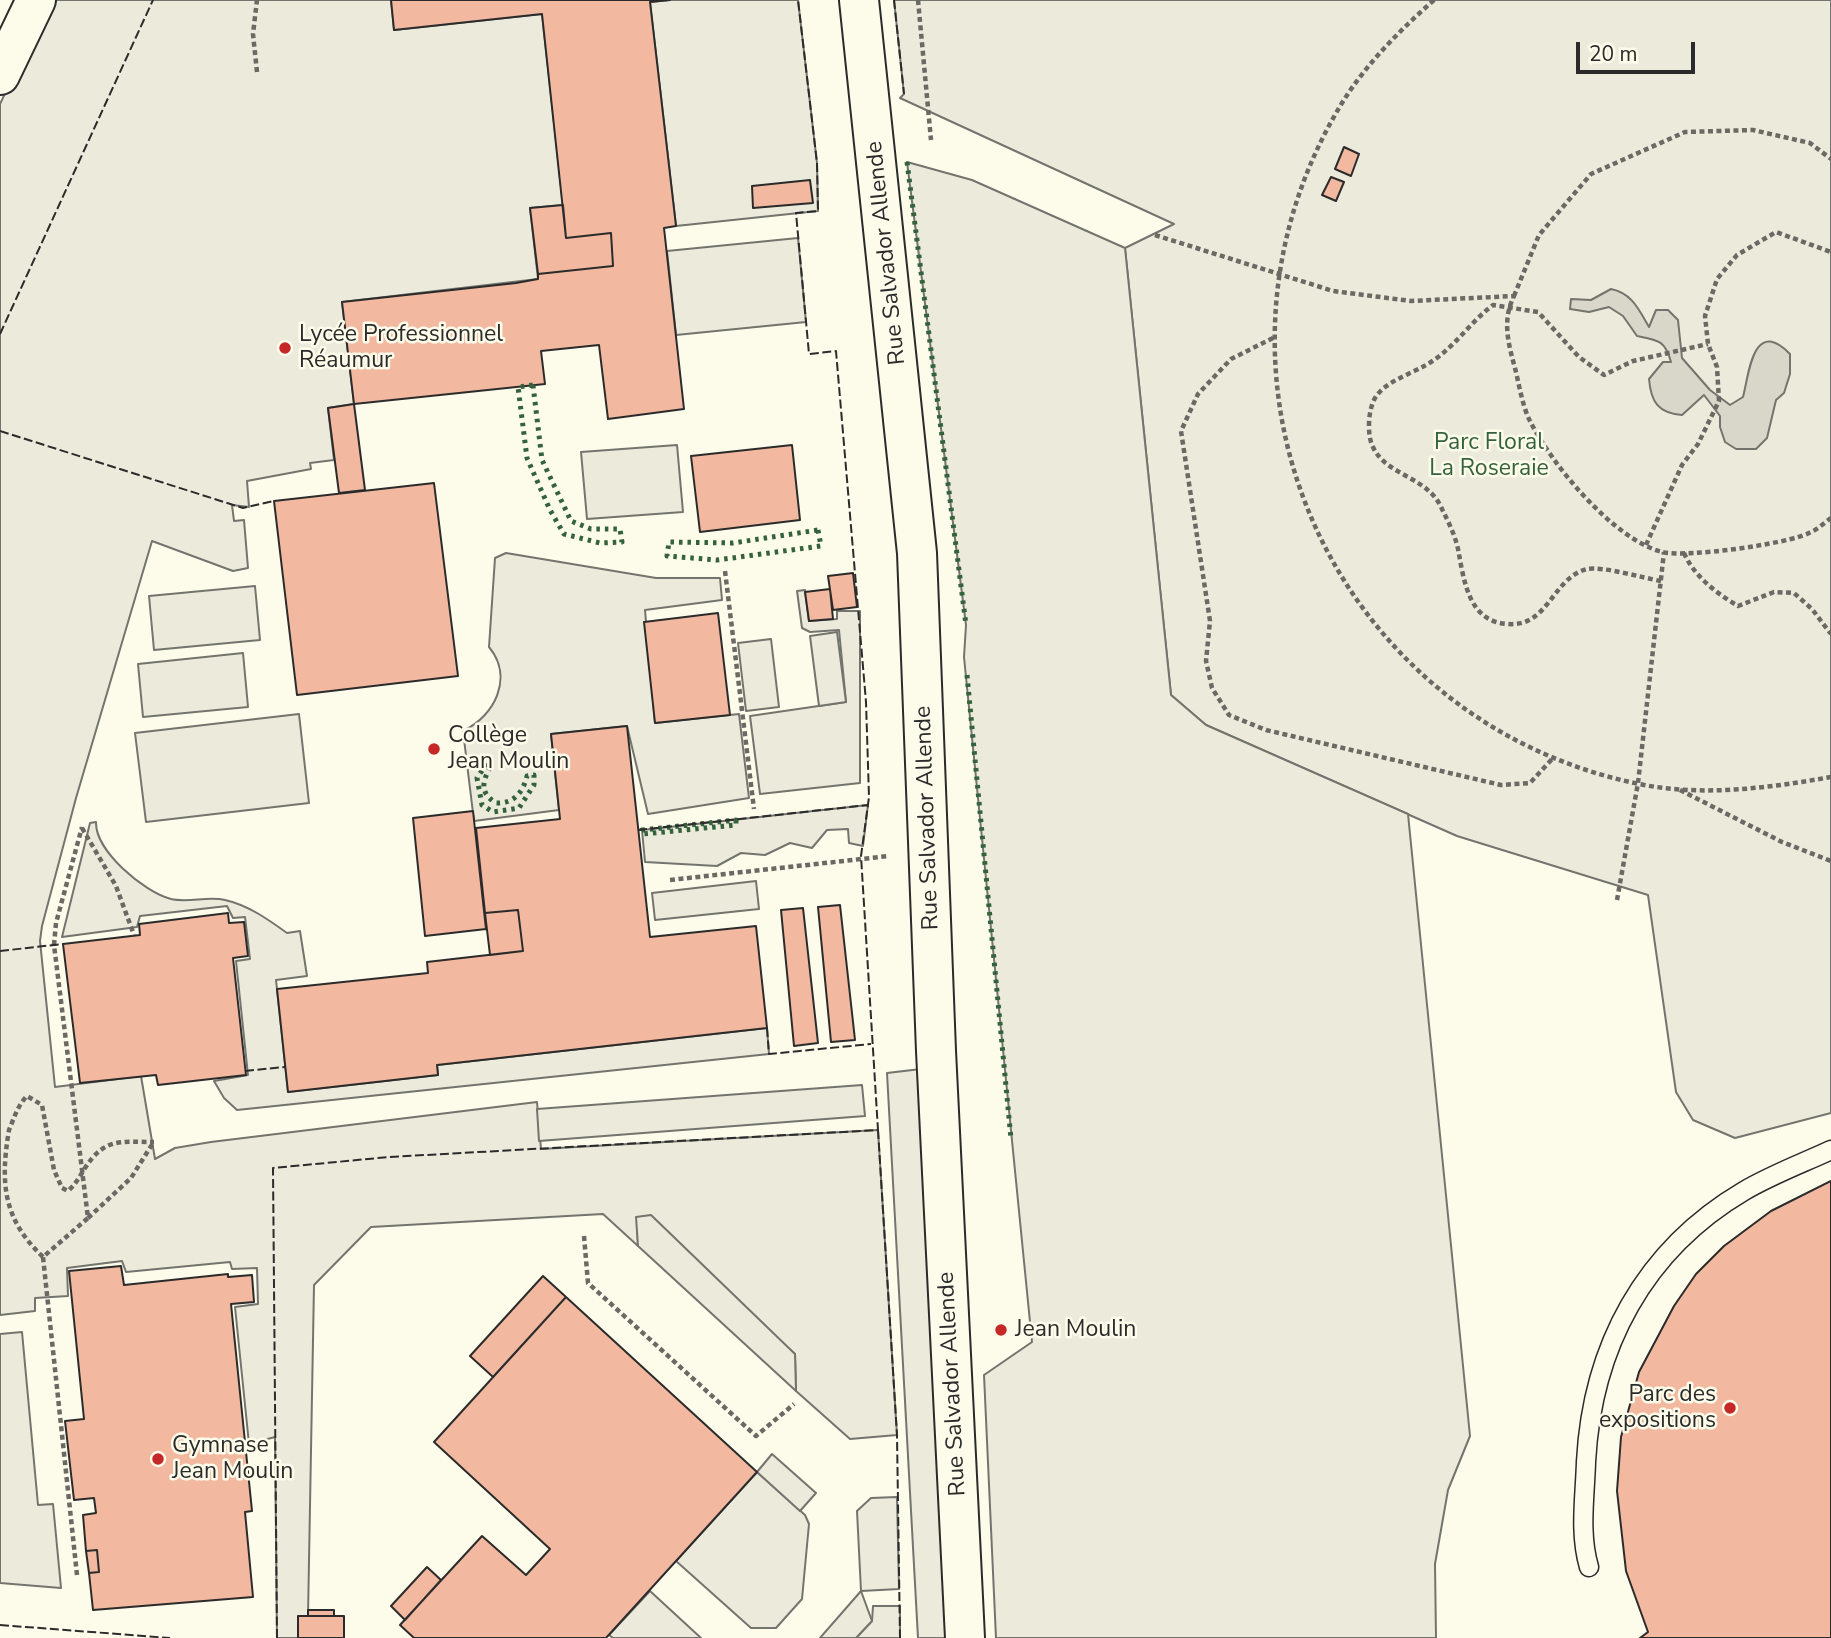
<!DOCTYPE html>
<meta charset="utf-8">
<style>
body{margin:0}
#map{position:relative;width:1831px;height:1638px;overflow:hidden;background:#fdfbea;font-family:"Nunito Sans",sans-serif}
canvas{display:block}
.scale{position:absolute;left:1576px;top:42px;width:119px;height:32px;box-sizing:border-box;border:4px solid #2b2b2b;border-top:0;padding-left:9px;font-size:21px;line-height:24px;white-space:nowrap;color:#2b2b2b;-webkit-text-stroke:5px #fdfbea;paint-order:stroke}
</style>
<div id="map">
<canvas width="1831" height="1638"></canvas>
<div class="scale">20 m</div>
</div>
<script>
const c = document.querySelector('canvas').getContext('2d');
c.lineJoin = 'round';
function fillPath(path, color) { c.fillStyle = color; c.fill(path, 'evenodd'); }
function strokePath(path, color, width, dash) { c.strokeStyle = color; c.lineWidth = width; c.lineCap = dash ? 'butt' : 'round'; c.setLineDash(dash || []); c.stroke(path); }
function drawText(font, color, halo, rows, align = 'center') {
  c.font = font + ' "Nunito Sans",sans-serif'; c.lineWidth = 5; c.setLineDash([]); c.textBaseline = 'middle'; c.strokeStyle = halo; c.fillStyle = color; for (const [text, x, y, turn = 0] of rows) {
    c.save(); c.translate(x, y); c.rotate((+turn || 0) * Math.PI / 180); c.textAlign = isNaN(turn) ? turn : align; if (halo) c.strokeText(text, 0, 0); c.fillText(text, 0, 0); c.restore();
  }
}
const green = new Path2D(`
 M49,0H391L394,30L542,14L563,205L530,208L538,279L342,302L354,404L328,408L334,460L310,463L311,469L247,481L249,507L232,505L234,521L244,520L248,568L233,571L152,541L76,798L42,926L40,941L55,1087L141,1076L155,1159L175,1148L211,1142L537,1102L541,1149L878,1130L897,1435L850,1439L796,1391L795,1354L637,1218L638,1246L603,1214L371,1227L314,1285L308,1616L298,1638H277L275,1437L249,1444L235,1307L258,1304L257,1268L232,1269L230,1262L126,1272L122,1261L67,1268L68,1296L35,1298V1311L0,1315V104Z
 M670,0H798L817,163L818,211L676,226L650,2Z
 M894,0H1831V1113L1735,1138L1693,1120L1676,1092L1648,895L1457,836L1206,725L1171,695L1125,248L1174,224L900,98L904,94Z
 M798,238L806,322L676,335L667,251Z
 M506,553L656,578H720L722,600L645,610L655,723L739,714L749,798L648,814L627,726L551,734L559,810L474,821L463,731C495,716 514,677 489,647L495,558Z
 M255,586L260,640L154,650L149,596Z
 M805,590L809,621L837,619V611H860V783L760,794L750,716L846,702L839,630L810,632L802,628L797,591Z
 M243,653L248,707L143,717L138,664Z
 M299,714L309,803L146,822L135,733Z
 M868,805L863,846L849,843L848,829L827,830L812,848L790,843L765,855L741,853L717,866L645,862L642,830Z
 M96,822C95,851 144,892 171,899C188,903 208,896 225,900C248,905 269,920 287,933L300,931L307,976L276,980L288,1092L438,1075L437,1065L767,1028L769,1054L237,1110L224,1098L214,1081L248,1075L236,961L250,959L245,917L233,918L227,906L140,916L137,927L62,937L90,823Z
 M756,881L759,909L655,920L652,893Z
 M22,1332L38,1505L53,1504L61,1588L0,1583V1334Z
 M757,1472L805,1515L809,1524L802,1599L776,1628H751L676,1561Z
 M897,1497L899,1589L861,1591L857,1511L871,1498Z
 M650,1591L701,1638H613L609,1635Z
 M873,1606H900V1638H856L872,1621Z`);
fillPath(green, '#ecebdb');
strokePath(green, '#74746e', 2);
const parking = new Path2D(`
 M907,162L972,180L1125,248L1171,695L1206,725L1408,814L1470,1436L1448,1490L1435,1564L1436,1638H996L984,1375L1032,1342L964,657L966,625Z
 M677,445L683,512L587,519L581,452Z
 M837,632L846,702L819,706L810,636Z
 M771,639L779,707L746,711L738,643Z
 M921,1069L948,1638H918L887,1073Z
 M862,1085L865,1116L539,1141L537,1109Z
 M651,1215L795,1354L796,1391L638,1246L636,1217Z
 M772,1454L816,1493L800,1511L757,1472Z
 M861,1591L872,1621L856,1638H820Z`);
fillPath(parking, '#eceadb');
strokePath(parking, '#74746e', 2);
const water = new Path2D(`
 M1611,289C1632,293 1639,310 1649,327L1656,310H1668L1678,320L1682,358L1710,390L1730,405L1743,397C1749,374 1753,316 1790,354V374L1784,393L1776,400L1767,438L1756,449H1736L1725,442L1720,427V416L1704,395L1682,415C1658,413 1651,402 1649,379L1663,362H1671C1665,340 1658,340 1637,336L1623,316L1609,307L1589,312L1570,309L1571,299L1591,300Z`);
fillPath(water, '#d8d7c9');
strokePath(water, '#74746e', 2);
const building = new Path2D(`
 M391,0H670L650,2L676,226L664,228L684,409L608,419L599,345L541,351L545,384L354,404L342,302L516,283L538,279V274L613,266L611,233L566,238L542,14L394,30Z
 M1344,147L1359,154L1351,176L1335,169Z
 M1331,177L1344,182L1336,201L1322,195Z
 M810,180L813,203L753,208L752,186Z
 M563,205L566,238L611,233L613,266L538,274L530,208Z
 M354,404L365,490L339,493L328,408Z
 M792,445L800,520L700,532L691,456Z
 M434,483L458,676L297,695L274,501Z
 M853,573L857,607L833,610L828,576Z
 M830,589L833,619L809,621L805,592Z
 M718,613L730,715L655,723L644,622Z
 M627,726L650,937L756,926L767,1028L437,1065L438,1075L288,1092L277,989L428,973L427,962L523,951L518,910L485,913L476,828L560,819L551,734Z
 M473,811L486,929L425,936L413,818Z
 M840,905L855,1040L831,1042L818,907Z
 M803,908L818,1043L794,1046L781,910Z
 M518,910L523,951L490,955L485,913Z
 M228,913L229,923L244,922L248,956L233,958L246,1075L158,1085L156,1075L80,1083L63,944L140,935L139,924Z
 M1831,1181V1638H1640L1648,1632L1626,1571L1617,1491L1621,1437L1639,1372L1674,1306L1696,1274L1724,1246L1771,1211Z
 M121,1266L124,1285L228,1274V1277L252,1275L254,1302L231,1304L252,1511L245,1512L253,1597L93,1610L89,1573L99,1572L97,1550L86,1551L83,1515L96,1513L94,1498L74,1500L65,1421L84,1419L69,1271Z
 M543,1276L566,1297L493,1377L470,1356Z
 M566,1297L757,1472L606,1638H414L400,1625L482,1536L526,1575L550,1549L434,1442Z
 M97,1550L99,1572L89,1573L86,1551Z
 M427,1567L441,1580L405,1620L391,1606Z
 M308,1610H334V1616H308Z
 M298,1616H344V1638H298Z`);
fillPath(building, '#f2b8a0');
strokePath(building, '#2b2b2b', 2);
const lane = new Path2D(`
 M1589,1567C1579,1533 1585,1497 1586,1462C1592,1347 1644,1250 1744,1191C1771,1175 1803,1163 1831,1150`);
const secondary = new Path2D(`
 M859,0L917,553L936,1051L965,1638
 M0,75L36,0`);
strokePath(lane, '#2b2b2b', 21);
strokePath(secondary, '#2b2b2b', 42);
strokePath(new Path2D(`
 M918,0L931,140
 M1434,0C1398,32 1363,67 1339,108C1179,378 1332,721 1639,784C1703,797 1768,788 1831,777
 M257,72L253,34L257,0
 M1155,235L1333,291L1411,301L1514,296C1502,320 1508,343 1515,368C1519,384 1522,404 1529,419C1551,464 1613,539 1662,552C1686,558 1787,544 1809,533C1817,530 1824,523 1831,518
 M1514,296L1539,235L1591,174L1685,132L1753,130L1810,143L1831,159
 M1273,338L1231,359L1198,394L1181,431L1210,621L1206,661L1212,688L1229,715L1266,730L1501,785L1530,783L1553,758
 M1646,545L1682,465L1698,444L1719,401L1717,367L1708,344L1705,316L1717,279L1737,255L1776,232L1831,252
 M1684,553C1694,576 1716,593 1738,606L1774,592L1794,593L1812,609L1831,634
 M725,571L754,809
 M1661,581C1643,578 1603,566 1587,569C1552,578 1549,627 1508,624C1468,622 1464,580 1458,549C1455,535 1448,521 1442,509C1428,476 1386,476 1373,447C1367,436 1368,412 1374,400C1383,382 1409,375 1426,365C1453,350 1468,324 1493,305L1538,312L1579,357L1604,375L1633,361L1708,344
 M1680,790L1782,842L1831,861
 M82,828L116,886L134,935
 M670,880L889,856
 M1617,900L1638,783L1664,552
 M88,1218L131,1178L153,1143
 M584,1236L588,1283L756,1436L794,1404
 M43,1257C3,1219 0,1183 9,1130C14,1118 18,1105 27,1096L42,1105L54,1170L62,1188L68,1191C76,1184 80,1176 85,1168C105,1137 121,1142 154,1142
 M77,1575L43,1257L88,1218L54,945L56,923L82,827`), '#6a6964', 4.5, [5, 3.5]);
strokePath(lane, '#fdfbea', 18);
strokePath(secondary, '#fdfbea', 38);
strokePath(new Path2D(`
 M907,162L966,625
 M533,385L542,460L571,521L591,529H620L622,542L600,543L564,534L550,510L527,458L518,387Z
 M818,530L821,546L717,560L667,556L669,542L733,543Z
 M967,675L1011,1139
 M489,760L492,764C483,780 478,792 496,803C514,804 523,792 527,776L534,775V785L519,808L493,812L482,805L477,778Z
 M736,820V825L643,834L642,830Z`), '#34623c', 5, [3.5, 5]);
strokePath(new Path2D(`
 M894,0L904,94
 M0,334L153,0
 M0,431L243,508L274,501
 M638,830L868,805
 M0,951L63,944
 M767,1028L769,1054L871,1044
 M245,1071L285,1067
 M878,1130L897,1435L900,1638
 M0,1625L170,1638
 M277,1638L273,1168L389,1157L878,1130L861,856L869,797L866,702L836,351L809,354L796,213L818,211L817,163L798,0`), '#2b2b2b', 2, [9, 3.5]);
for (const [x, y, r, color] of [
 [285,348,7,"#c62828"],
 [434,749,7,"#c62828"],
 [1001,1330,7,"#c62828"],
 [1730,1408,7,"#c62828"],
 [158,1459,7,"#c62828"]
]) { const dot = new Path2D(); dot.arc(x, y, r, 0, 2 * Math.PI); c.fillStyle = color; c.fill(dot); strokePath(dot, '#fdfbea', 2.5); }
drawText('23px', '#2b2b2b', '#fdfbea', [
 ["Rue Salvador Allende",887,253,-96],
 ["Rue Salvador Allende",928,818,-92],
 ["Rue Salvador Allende",953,1384,-93]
]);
drawText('23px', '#2b2b2b', '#fdfbea', [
 ["Lycée Professionnel",299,335],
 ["Réaumur",299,361],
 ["Collège",448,736],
 ["Jean Moulin",448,762],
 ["Jean Moulin",1015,1330],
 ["Parc des",1716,1395,"right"],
 ["expositions",1716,1421,"right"],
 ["Gymnase",172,1446],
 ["Jean Moulin",172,1472]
], 'left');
drawText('23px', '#34623c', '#fdfbea', [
 ["Parc Floral",1489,443],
 ["La Roseraie",1489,469]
]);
</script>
